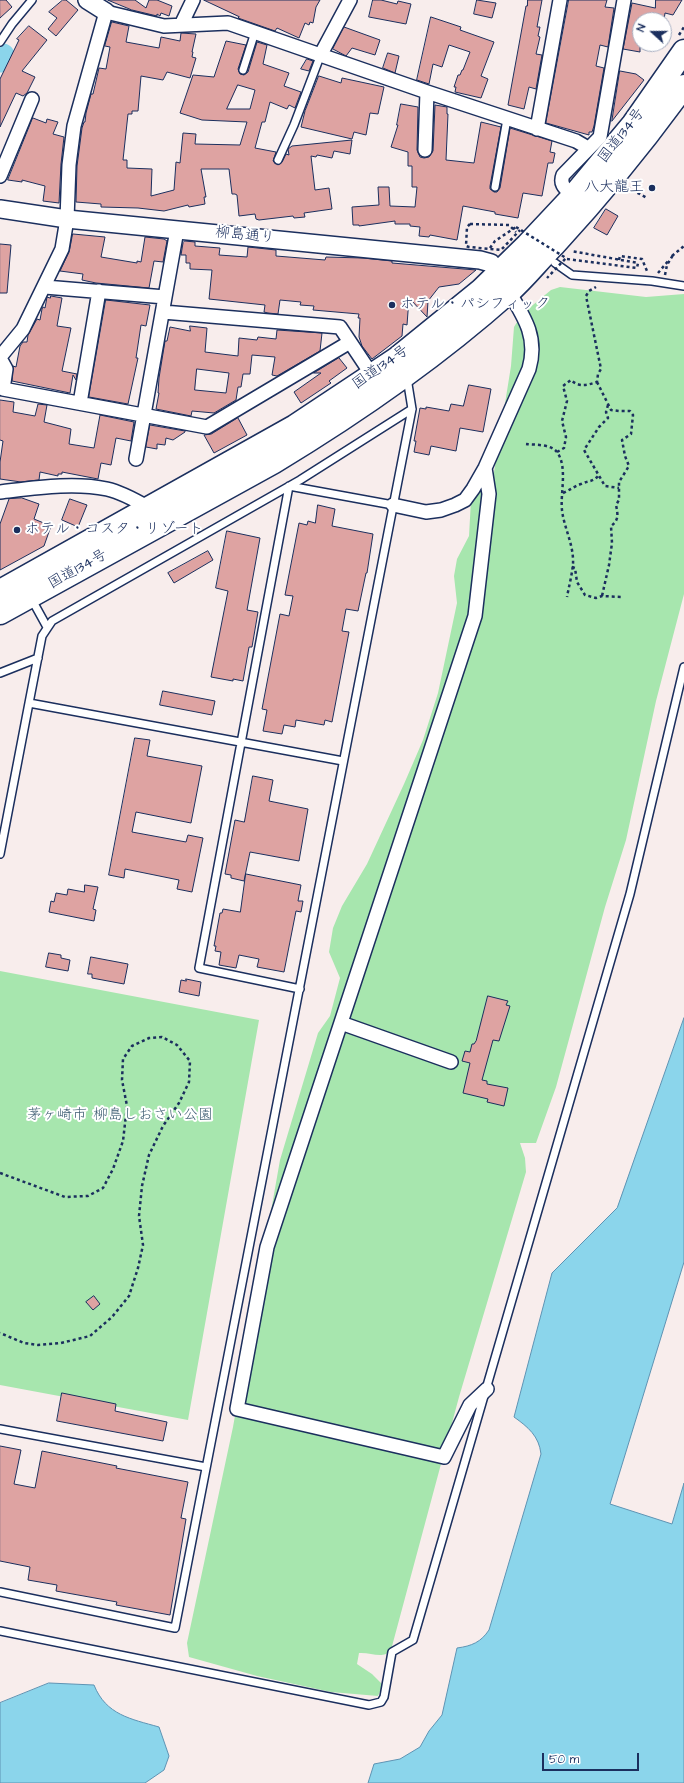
<!DOCTYPE html>
<meta charset="utf-8">
<style>
body{margin:0}
#map{position:relative;width:684px;height:1783px;overflow:hidden;background:#f8edec;font-family:"Architects Daughter",sans-serif}
canvas{display:block}
.north{position:absolute;left:632px;top:12px;width:40px;height:40px;box-sizing:border-box;background:#fff;border:1px solid #a4acbf;border-radius:50%;rotate:291deg;font-size:11px;font-weight:700;line-height:16px;text-align:center;color:#1b2f5e}
.north::after{content:'';display:block;margin:auto;width:14px;height:18px;background:#1b2f5e;clip-path:polygon(50% 0,100% 100%,50% 72%,0 100%)}
.scale{position:absolute;left:542px;top:1753px;width:97px;height:18px;box-sizing:border-box;border:2px solid #1b2f5e;border-top:0;padding-left:5px;font-size:12px;line-height:14px;white-space:nowrap;color:#1b2f5e;-webkit-text-stroke:3px #fff;paint-order:stroke}
</style>
<div id="map">
<canvas width="684" height="1783"></canvas>
<div class="north">N</div>
<div class="scale">50 m</div>
</div>
<script>
const c = document.querySelector('canvas').getContext('2d');
c.lineJoin = 'round';
function fillPath(path, color) { c.fillStyle = color; c.fill(path, 'evenodd'); }
function strokePath(path, color, width, dash) { c.strokeStyle = color; c.lineWidth = width; c.lineCap = dash ? 'butt' : 'round'; c.setLineDash(dash || []); c.stroke(path); }
function drawText(font, color, halo, rows, align = 'center') {
  c.font = font + ' "Architects Daughter","Klee One",sans-serif'; c.lineWidth = 4; c.setLineDash([]); c.textBaseline = 'middle'; c.strokeStyle = halo; c.fillStyle = color; for (const [text, x, y, turn = 0] of rows) {
    c.save(); c.translate(x, y); c.rotate((+turn || 0) * Math.PI / 180); c.textAlign = isNaN(turn) ? turn : align; if (halo) c.strokeText(text, 0, 0); c.fillText(text, 0, 0); c.restore();
  }
}
fillPath(new Path2D(`
 M560,287L646,297L684,294V594L656,701L626,840L605,907L556,1087L536,1143H520L525,1158L526,1172L459,1397L391,1650C383,1660 371,1652 359,1653L357,1664L372,1674L383,1685L378,1696L331,1692L257,1676L189,1657L187,1643L233,1427L280,1160L318,1033L330,1016L340,978L329,952L333,928L342,906L367,864L404,784L423,740L438,693L457,603L454,576L457,559L469,536L471,500L494,472L511,366L514,327L522,314L551,290Z
 M0,971L259,1020L188,1420L0,1385Z`), '#a7e6ae');
const water = new Path2D(`
 M684,1018V1262L610,1504L672,1524L684,1483V1783H368L374,1764L400,1759L420,1747L429,1731L442,1715L457,1648C472,1646 481,1642 489,1630L541,1454C539,1436 528,1427 514,1417L552,1273L617,1208Z
 M49,1683L94,1685C106,1715 131,1719 159,1727L169,1756L164,1770L145,1783H0V1703Z`);
fillPath(water, '#8bd5eb');
strokePath(water, '#5e93b3', 1);
strokePath(new Path2D(`
 M0,61L3,55`), '#8bd5eb', 23);
const building = new Path2D(`
 M0,0H6L12,7L0,18Z
 M63,0H66L78,10L56,36L48,29L57,18L49,12Z
 M108,0H135L146,8L149,0H157L172,6L169,16L161,13L160,16L157,14V16L132,10Z
 M204,0H320L316,7L313,23L310,22L309,25L305,23L299,38L277,28L275,31L238,18L239,17Z
 M373,0H381L397,4L398,1L411,4L406,24L369,17Z
 M477,0L496,3L492,18L474,14Z
 M528,0H542L537,27H540L538,36L540,37L536,54L542,55L536,89L529,87L524,109L508,105L526,6H527Z
 M569,0H607L605,7L614,8L608,47L600,45L596,66L604,68L594,126L592,132H589V135L546,123Z
 M656,0H682L673,15L665,13L664,20H640V52L623,49L632,3L655,8Z
 M431,17L461,27L460,30L494,42L481,76L488,79L481,98L455,92L456,87H454L458,75H460L462,70H463L470,52L449,45L442,67L433,64L429,84L417,80Z
 M112,22L129,26L126,42L159,48L161,37L180,41L181,33L196,34L192,52H193L192,57L196,58L190,78L167,72L163,80L141,76L138,111H132V114H128L123,160H127V168L152,169L151,196L174,190L176,162L180,163L183,133L196,134L195,144L240,145L247,122L202,120L180,113L193,75L214,77L226,41L246,45L238,69L240,74L244,75L248,72L257,42L267,45L263,64L289,73L284,86L301,92L295,108L289,105L287,109L270,102L265,122H262L255,148L276,152L273,161L278,165L282,162L286,154L289,155L288,149L292,146L352,140L350,154L334,151L332,158L317,155L316,157L311,156L315,190L329,188L332,209L304,213L305,217L294,218L293,216L259,220L256,219L255,214L239,216L237,195L235,194H232L229,169H201L206,197H204L205,204L189,207L188,205L164,211L138,208L101,207V204L76,202L77,166L82,128L84,122H85L86,113L91,94H93L99,68L106,69L110,47L105,46ZM238,85L255,90L250,109H227Z
 M29,26L47,40L22,71L35,77L27,93L23,96L16,93L0,127V79L19,40L17,39Z
 M344,27L380,40L375,55L352,48L346,56L333,49Z
 M388,53L399,56L395,73L383,68Z
 M307,59L313,61L309,71L301,69Z
 M620,71L636,74L644,80L612,121Z
 M319,76L341,83L342,78L384,87L378,114L370,113L366,135L354,132L352,139L301,127L305,111Z
 M401,104L418,107L417,150L420,157L424,158L429,157L433,151L435,105L447,107V114H448L446,160L474,163L481,122L501,127L490,186V189L494,192H497L500,188L510,128L552,141L550,152L555,153L553,163H548L542,196L523,193L518,218L495,214V212L463,206L457,240L430,235L429,237L419,236L420,227L410,226V224H395V221L359,226V225H353L352,207L379,205L378,187H389L390,206L415,207L417,187H412V166H408V152L391,147L398,125H397Z
 M33,118L46,123L47,119L58,122L53,134L64,137L61,164L59,203L43,201L45,186L22,180V182L8,180Z
 M606,209L618,216L607,235L594,228Z
 M73,234L105,237L101,257L137,263V261L141,262L145,237L164,239L167,241L163,262L154,261L149,288L96,283L82,280L83,274L60,271L69,252Z
 M185,241L195,242V246L220,248L219,255L247,257L248,247L276,250V256L325,260L326,257L363,258L392,261V263L476,270L459,284L439,287L428,301L427,317L409,298L407,325L403,324L402,336L372,359L362,346L359,337L360,318H358L359,314L313,310L314,306L300,305L301,302L280,300L278,314L268,313L264,312L265,305L209,299L212,270L190,269V263H186V255H181L183,243Z
 M0,244L11,245L7,293H0Z
 M51,296L62,298L57,326L71,328L62,371L77,374L76,380L73,375L70,393L12,381L13,366L16,367L20,346L23,342H27L28,335L37,319L40,320L42,309L43,307L45,308L47,297L50,298Z
 M106,300L150,305L146,326L141,325L136,358H138L128,404L89,397Z
 M190,326L207,328L205,352L238,356L239,338L257,340L258,337L276,339L277,330L322,333L320,351L277,376L272,375L275,357L252,355L250,374H243L241,387H238L236,400L214,413L192,411L191,416L156,409L159,393H158L159,378L165,341H167L170,327L190,331ZM197,369L229,373L226,393L195,390Z
 M339,358L347,368L329,381L331,383L301,403L294,392L321,373H314Z
 M469,385L491,389L483,432L460,428L456,451L431,446L429,455L414,452L416,441H414L420,408L426,409V407L449,411L451,404L463,406Z
 M0,400L14,402L13,412L35,416L38,404L47,405L44,422L71,429L69,444L94,448L100,415L134,422L131,441L116,438L111,465L101,463L98,479L62,472V474H58V476L40,472L39,480L21,482L0,479V462L3,441L0,440Z
 M238,418L247,435L214,453L204,435L211,434Z
 M150,425L185,431V432L173,440L166,438L165,445L157,444V449L146,447Z
 M22,498L39,504L34,519L51,526L44,546L0,570V524L9,499Z
 M70,499L87,505L78,527L62,520Z
 M318,505L335,509L332,526L373,534L367,573H366L358,611L346,609L342,631L349,632L332,722L325,720L324,725L296,720L295,727L284,725L282,734L263,731L267,710L262,709L280,614L289,616L293,596L285,595L299,523L307,525L308,521L315,523Z
 M227,531L260,538L247,610L258,612L252,647H249L243,681L233,679V681L211,677L228,591L216,588Z
 M208,551L213,560L174,583L168,573Z
 M163,691L215,701L212,715L160,705Z
 M135,738L150,740L147,756L202,766L191,823L136,812L132,832L186,842L188,835L203,838L192,892L177,889L179,880L125,869L124,878L109,875Z
 M253,776L273,780L269,801L308,809L299,861L250,852L244,881L231,878V875L225,874L235,820L244,822Z
 M246,874L301,885L298,901H303L301,912L296,911L284,972L257,967L259,959L239,955L236,968L219,965L221,952L215,951L216,946H214L220,913H222L223,909L240,912Z
 M85,885L98,887L93,909L96,910L94,921L49,912L51,901L54,902L56,893L67,895L68,889L84,892Z
 M49,953L61,955V958L70,960L68,971L46,967Z
 M91,957L128,964L124,984L92,978V974H88Z
 M186,979L201,982L199,996L179,992L181,980L186,981Z
 M488,996L508,1001L506,1005L510,1006L499,1041L493,1040L482,1080L487,1081V1084L508,1088L504,1106L487,1102L488,1099L463,1093L470,1063L462,1061L465,1051L470,1052L472,1044H474L476,1041Z
 M94,1296L100,1304L93,1310L86,1302Z
 M62,1393L116,1404L115,1411L167,1422L163,1441L57,1421Z
 M0,1446L21,1450L14,1484L35,1488L42,1451L117,1466L116,1468L188,1482L181,1518L186,1519L170,1615L116,1605L117,1602L56,1591L57,1585L28,1580L30,1567L0,1561Z`);
fillPath(building, '#dea3a2');
strokePath(building, '#1b2f5e', 1);
const service = new Path2D(`
 M0,42L12,24L32,0
 M243,70L255,32
 M278,160L294,125L321,54
 M495,187L507,119
 M555,263L572,275L652,281L684,286
 M31,598L47,627
 M0,673L38,658
 M343,761L29,703L42,636L52,621L300,480L412,409
 M0,854L29,703
 M300,989L199,968L289,486L393,505
 M0,1429L206,1467
 M0,1592L175,1628L412,409L407,378
 M0,1631L369,1705L381,1702L384,1697L392,1652L413,1640L630,894L684,667`);
const minor = new Path2D(`
 M181,25L193,0
 M321,54L350,0
 M537,129L560,0
 M425,150L427,92
 M0,176L32,99
 M573,196C566,189 559,185 563,175L600,137L624,0
 M45,287L165,297
 M163,312L340,327L372,375
 M0,357L23,329L62,249L67,219L69,165L74,126L106,12L164,26L228,23L427,92L576,141L588,148
 M0,358L6,369L3,389L207,427L350,342
 M80,403L99,291
 M136,459L177,230
 M485,468L489,494L475,616L267,1247L237,1409L444,1457L470,1405L487,1389
 M0,492C35,488 73,482 107,489C121,492 137,501 149,508
 M393,505L426,512L441,510L455,505L465,500L473,489L485,468L529,369C538,338 525,318 509,292
 M341,1023L451,1062`);
const tertiary = new Path2D(`
 M87,0L106,12
 M0,209L67,219L480,260L491,263L504,283`);
const trunk = new Path2D(`
 M0,591L295,426L396,359L481,290L527,245L573,196L633,124L684,51
 M0,613L274,462C357,412 436,357 508,293C525,278 539,260 554,245C601,194 644,142 684,86`);
strokePath(service, '#1b2f5e', 10);
strokePath(minor, '#1b2f5e', 16);
strokePath(tertiary, '#1b2f5e', 20);
strokePath(trunk, '#1b2f5e', 25);
strokePath(new Path2D(`
 M679,35L684,27
 M627,187L647,198
 M470,224L509,225L516,232
 M490,248L495,241L516,227
 M672,256L684,246
 M567,259L637,268L638,263L571,251
 M619,260L620,256L642,259L647,271
 M658,273L669,260
 M665,275L667,265L673,255
 M597,382L611,410L619,411H630L633,415L631,434L622,440L625,456L629,466L619,482V500L616,505C618,515 619,520 611,526L612,543L609,565L602,596
 M608,405L606,412L608,418L599,427L584,450L605,486L619,488
 M526,444C535,445 551,444 557,452C568,467 560,494 562,510C564,528 574,545 573,564C572,575 569,586 567,597
 M557,452L564,448L566,437L562,421L567,401L563,386L571,380C580,388 587,385 597,382L598,374L601,369L586,296L589,291L596,287
 M563,493C570,490 575,486 581,484C589,480 592,483 599,475
 M572,567L575,568L577,582L585,595L596,598L602,596L622,597
 M0,1173L65,1197L88,1196L103,1188L113,1169L123,1141L127,1106L122,1080L123,1059L132,1046L149,1038L162,1037L177,1045L190,1061L189,1082L179,1103L163,1126L149,1155L142,1186L139,1216L143,1245L138,1268L129,1296L112,1317L90,1336L61,1343L38,1345L24,1343L0,1333`), '#1b2f5e', 2.5, [3, 3]);
strokePath(service, '#fff', 7);
strokePath(minor, '#fff', 13);
strokePath(tertiary, '#fff', 17);
strokePath(trunk, '#fff', 22);
strokePath(new Path2D(`
 M470,224L467,227L466,246L469,247L501,250L520,230
 M516,227L566,258L547,278`), '#1b2f5e', 2.5, [3, 3]);
for (const [x, y, r, color] of [
 [652,188,4,"#1b2f5e"],
 [392,305,4,"#1b2f5e"],
 [17,530,4,"#1b2f5e"]
]) { const dot = new Path2D(); dot.arc(x, y, r, 0, 2 * Math.PI); c.fillStyle = color; c.fill(dot); strokePath(dot, '#fff', 1.5); }
drawText('15px', '#1b2f5e', '#fff', [
 ["国道134号",622,136,-52],
 ["柳島通り",245,236,6],
 ["国道134号",381,368,-35],
 ["国道134号",78,570,-29]
]);
drawText('15px', '#1b2f5e', '#fff', [
 ["八大龍王",644,188,"right"],
 ["ホテル・パシフィック",400,305],
 ["ホテル・コスタ・リゾート",25,530]
], 'left');
drawText('15px', '#3e5d72', '#fff', [
 ["茅ヶ崎市 柳島しおさい公園",120,1116]
]);
</script>
